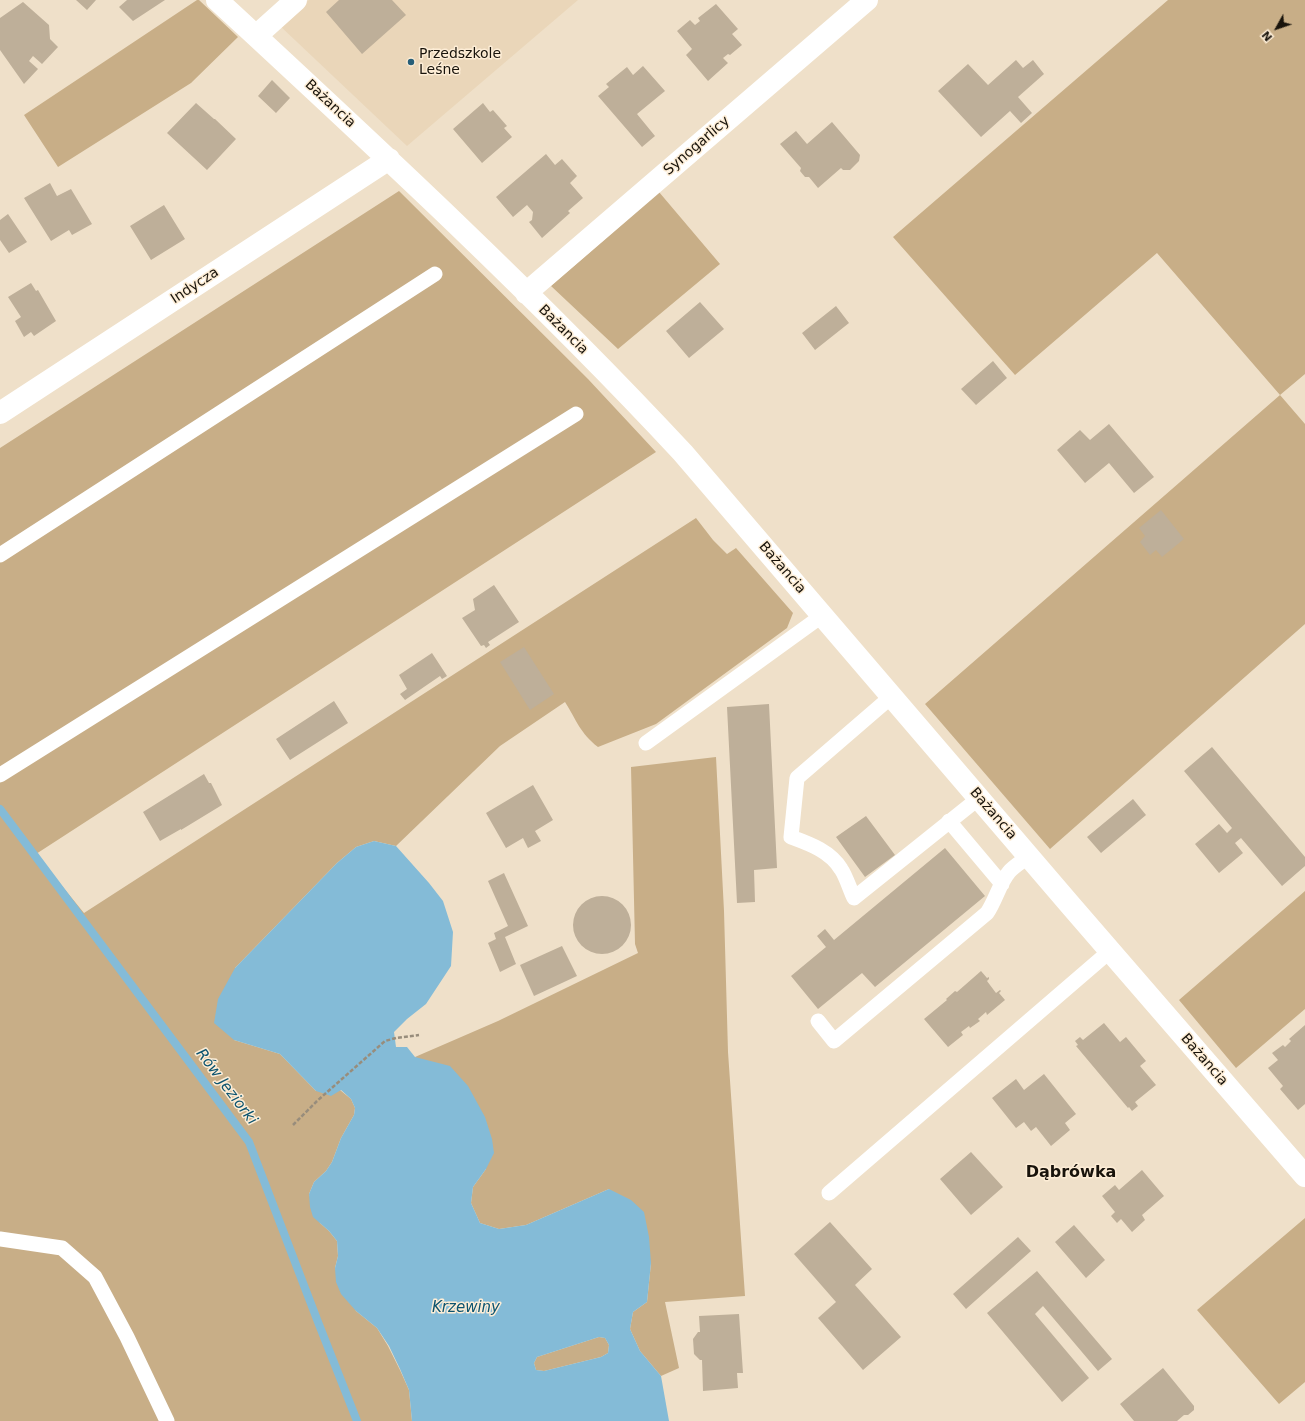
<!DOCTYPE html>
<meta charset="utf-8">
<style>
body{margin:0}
#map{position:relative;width:1305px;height:1421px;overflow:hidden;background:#efe0c9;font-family:"DejaVu Sans",sans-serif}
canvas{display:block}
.north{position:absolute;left:1257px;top:8px;width:40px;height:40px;-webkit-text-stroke:3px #fdedd6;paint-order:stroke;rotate:230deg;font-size:11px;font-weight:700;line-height:16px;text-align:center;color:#18130b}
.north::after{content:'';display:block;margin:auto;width:14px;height:18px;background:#18130b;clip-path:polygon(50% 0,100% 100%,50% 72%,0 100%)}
</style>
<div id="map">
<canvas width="1305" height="1421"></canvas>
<div class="north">N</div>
</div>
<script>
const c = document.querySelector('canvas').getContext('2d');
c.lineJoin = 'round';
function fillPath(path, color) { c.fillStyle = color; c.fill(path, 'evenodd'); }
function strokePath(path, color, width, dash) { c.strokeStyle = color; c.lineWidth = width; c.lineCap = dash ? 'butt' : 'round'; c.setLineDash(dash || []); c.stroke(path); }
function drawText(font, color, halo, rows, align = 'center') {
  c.font = font + ' "DejaVu Sans",sans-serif'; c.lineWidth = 3; c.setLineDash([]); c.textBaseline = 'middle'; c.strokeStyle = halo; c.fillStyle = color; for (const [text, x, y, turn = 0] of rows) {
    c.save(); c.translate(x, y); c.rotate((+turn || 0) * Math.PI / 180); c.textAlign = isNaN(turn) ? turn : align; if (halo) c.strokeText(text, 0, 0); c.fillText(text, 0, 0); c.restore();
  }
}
fillPath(new Path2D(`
 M309,0H578L407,146L279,25Z`), '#ead6b9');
fillPath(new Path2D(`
 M197,0H199L238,37L191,83L58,167L24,115Z
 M1168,0H1305V374L1280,395L1305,424V624L1050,849L925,704L1280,395L1157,253L1015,375L893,237Z
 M399,191L588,379L656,452L36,854L84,913L696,518L713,540L727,554L736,548L793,613L787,628L656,724L598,747C580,733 577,721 565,702L500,746L396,846L374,841L356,847L337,863L235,968L234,1040L280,1054L316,1091L340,1090L351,1099L355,1108L354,1115L341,1138L332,1162L326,1171L314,1182L309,1194L320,1223L329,1231L337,1241L338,1256L335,1268L356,1311L377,1328L388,1346L400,1370L409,1390L412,1421H0V448Z
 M659,192L720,264L618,349L551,286Z
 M716,757L724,911L728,1052L745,1296L665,1302L679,1368L661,1376L640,1351L630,1329L633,1312L647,1302L651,1263L609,1189L526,1225L499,1229L480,1223L471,1203L473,1187L486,1169L415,1057L498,1021L638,953L635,944L631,767Z
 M1305,891V1009L1236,1068L1179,1000Z
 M1305,1218V1382L1279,1404L1197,1310Z
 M599,1337L605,1338L609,1345L608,1353L601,1357L544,1371L536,1370L534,1363L537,1357Z`), '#c8ae87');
fillPath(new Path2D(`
 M374,841L396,846L429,883L443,901L453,932L451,966L426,1004L407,1019L394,1032L396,1047H407L415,1057L450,1066L468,1086L485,1117L492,1139L494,1153L486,1169L473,1187L471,1203L480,1223L499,1229L526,1225L609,1189L631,1200L644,1212L649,1237L651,1263L647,1302L633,1312L630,1329L640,1351L661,1376L669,1421H412L409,1390L400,1369L389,1346L377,1328L356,1311L341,1294L336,1282L335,1268L338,1256L337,1241L329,1231L313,1217L310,1207L309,1194L314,1182L326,1171L332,1162L341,1138L354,1115L355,1108L351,1099L341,1090L331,1096L316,1091L280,1054L234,1040L214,1023L218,999L235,968L337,863L356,847ZM599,1337L605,1338L609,1345L608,1353L601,1357L544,1371L536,1370L534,1363L537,1357Z`), '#84bbd7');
strokePath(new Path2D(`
 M0,809L249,1142L318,1322L357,1421`), '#84bbd7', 8);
fillPath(new Path2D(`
 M76,0H96L87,10Z
 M127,0H165L133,21L119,7Z
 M339,0H392L406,15L362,54L326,12Z
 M23,2L49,25L50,39L58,47L42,64L33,56L29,61L38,69L24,84L0,50V18Z
 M716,4L738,29L732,34L742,45L730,55L728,54L723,58L728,63L708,81L686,55L692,49L677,31L690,20L695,25L700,21L698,18Z
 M1016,60L1023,68L1033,60L1044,74L1018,97L1032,113L1021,123L1010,111L981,137L938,91L968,64L988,85Z
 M643,66L665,91L637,114L655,136L642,147L598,96L609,87L606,84L627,67L633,75Z
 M272,80L290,98L276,113L258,96Z
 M196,103L214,119H215L236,139L207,170L167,133Z
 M483,103L490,112L493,110L507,126L504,128L512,137L482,163L453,129Z
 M832,122L860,155L859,161L850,170H843L841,168L818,188L809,177H805L800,171L801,168L780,144L796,131L807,144Z
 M546,154L555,165L562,159L577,176L570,183L583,198L568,211L570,213L542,238L529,222L532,220L533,212L527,205L513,217L496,197Z
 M50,183L57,196L71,189L92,224L72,235L69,230L51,241L24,198Z
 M164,205L185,239L151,260L130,226Z
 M8,214L27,242L9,253L0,240V220Z
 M31,283L36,291L38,290L56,321L34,336L31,332L24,337L15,321L21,317L8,297Z
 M700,302L724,329L689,358L666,331Z
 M836,306L849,323L815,350L802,333Z
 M993,361L1007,378L976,405L961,389Z
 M1109,424L1154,477L1134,493L1109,463L1085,483L1057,450L1080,430L1090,440Z
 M1161,510L1184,539L1162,557L1156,550L1150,555L1140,542L1145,536L1139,528Z
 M494,585L519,622L488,642L490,645L486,648L484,645L481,646L462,618L475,610L473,599Z
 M524,647L554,694L530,710L500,662Z
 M432,653L447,676L442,679L440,676L405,700L400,694L407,689L399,675Z
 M334,701L348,723L290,760L276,739Z
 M769,704L777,868L754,870L755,902L737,903L727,707Z
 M1212,747L1305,857V866L1282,886L1241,838L1235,843L1243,853L1219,873L1195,844L1219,824L1227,833L1232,828L1184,771Z
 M204,774L209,783H211L222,805L181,830V829L160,841L143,812Z
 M533,785L553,820L535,831L541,841L528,848L523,838L506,848L486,813Z
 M1133,799L1146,815L1101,853L1087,837Z
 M866,816L895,855L865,877L836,837Z
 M945,848L985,896L875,987L862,973L818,1009L791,976L826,947L817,936L825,929L834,940Z
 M504,873L528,926L505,937L516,964L500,972L488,943L496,939L494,933L508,926L488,881Z
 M573 925a29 29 0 1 1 58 0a29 29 0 1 1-58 0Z
 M562,946L577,976L534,996L520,965Z
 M981,971L987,978L989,977V979L987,981L996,993L1000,990L1001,991L999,993L1005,1000L987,1015L986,1012L978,1019L980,1021L970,1028L969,1026L961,1032L963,1035L948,1047L924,1019L947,1000L946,999L955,991L957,992Z
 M1104,1023L1120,1042L1126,1037L1146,1061L1140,1066L1156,1085L1135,1102L1138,1106L1132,1111L1129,1107L1128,1108L1076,1046L1078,1045L1075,1041L1080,1037L1083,1040Z
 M1305,1025V1104L1298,1110L1280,1089L1283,1086L1268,1068L1278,1060L1272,1053L1283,1045L1285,1047L1291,1041L1289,1039Z
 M1044,1074L1076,1114L1065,1123L1070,1130L1051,1146L1036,1127L1031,1131L1024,1122L1016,1128L992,1098L1016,1079L1024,1090Z
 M971,1152L1003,1187L971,1215L940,1179Z
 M1142,1170L1164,1196L1142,1215L1145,1220L1132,1232L1121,1219L1117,1223L1111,1216L1115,1212L1102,1196L1115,1185L1119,1190Z
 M830,1222L872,1269L855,1285L901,1337L863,1370L818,1318L836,1302L794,1254Z
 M1074,1225L1105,1260L1086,1278L1055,1242Z
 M1018,1237L1031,1251L966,1309L953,1294Z
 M1037,1271L1112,1359L1098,1371L1043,1306L1035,1314L1089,1378L1062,1402L987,1313Z
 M739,1314L743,1373H737L738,1388L703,1391L702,1360H700L694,1354L693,1339L698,1332H700L699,1316Z
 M1163,1368L1194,1406V1410L1188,1415H1184L1177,1421H1134L1120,1404Z`), '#beaf99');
strokePath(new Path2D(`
 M293,1125L317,1101L385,1041L396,1038L419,1035`), '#988d7c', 2.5, [4, 2]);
strokePath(new Path2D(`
 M0,555L435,274
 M892,696L797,778L791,837C810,844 830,851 841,869C846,876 850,890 854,898L979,798
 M646,743L823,615
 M0,775L576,414
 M949,821L1002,884
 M818,1021L834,1041L987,913C996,900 999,884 1009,872C1014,866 1023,861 1029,856
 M829,1193L1110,951
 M0,1239L62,1248L95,1277L127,1337L167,1421`), '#fff', 15);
strokePath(new Path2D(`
 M217,0C376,147 536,295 683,453L1072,907L1305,1176
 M256,36L296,0
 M526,293L867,0
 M0,413L389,159`), '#fff', 22);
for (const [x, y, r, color] of [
 [411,62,4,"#265e78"]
]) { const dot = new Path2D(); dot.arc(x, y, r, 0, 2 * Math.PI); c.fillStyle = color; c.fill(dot); strokePath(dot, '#fdedd6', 1.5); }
drawText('14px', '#18130b', '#fdedd6', [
 ["Przedszkole",419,54],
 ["Leśne",419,70]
], 'left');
drawText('14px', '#18130b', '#fdedd6', [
 ["Bażancia",330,104,43],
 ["Synogarlicy",697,146,-41],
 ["Indycza",195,286,-33],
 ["Bażancia",563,330,45],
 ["Bażancia",782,568,49],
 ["Bażancia",993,814,49],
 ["Bażancia",1204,1060,49]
]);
drawText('italic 15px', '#0b536f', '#fdedd6', [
 ["Rów Jeziorki",226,1087,53],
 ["Krzewiny",466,1308]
]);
drawText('bold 16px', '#18130b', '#fdedd6', [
 ["Dąbrówka",1071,1173]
]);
</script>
